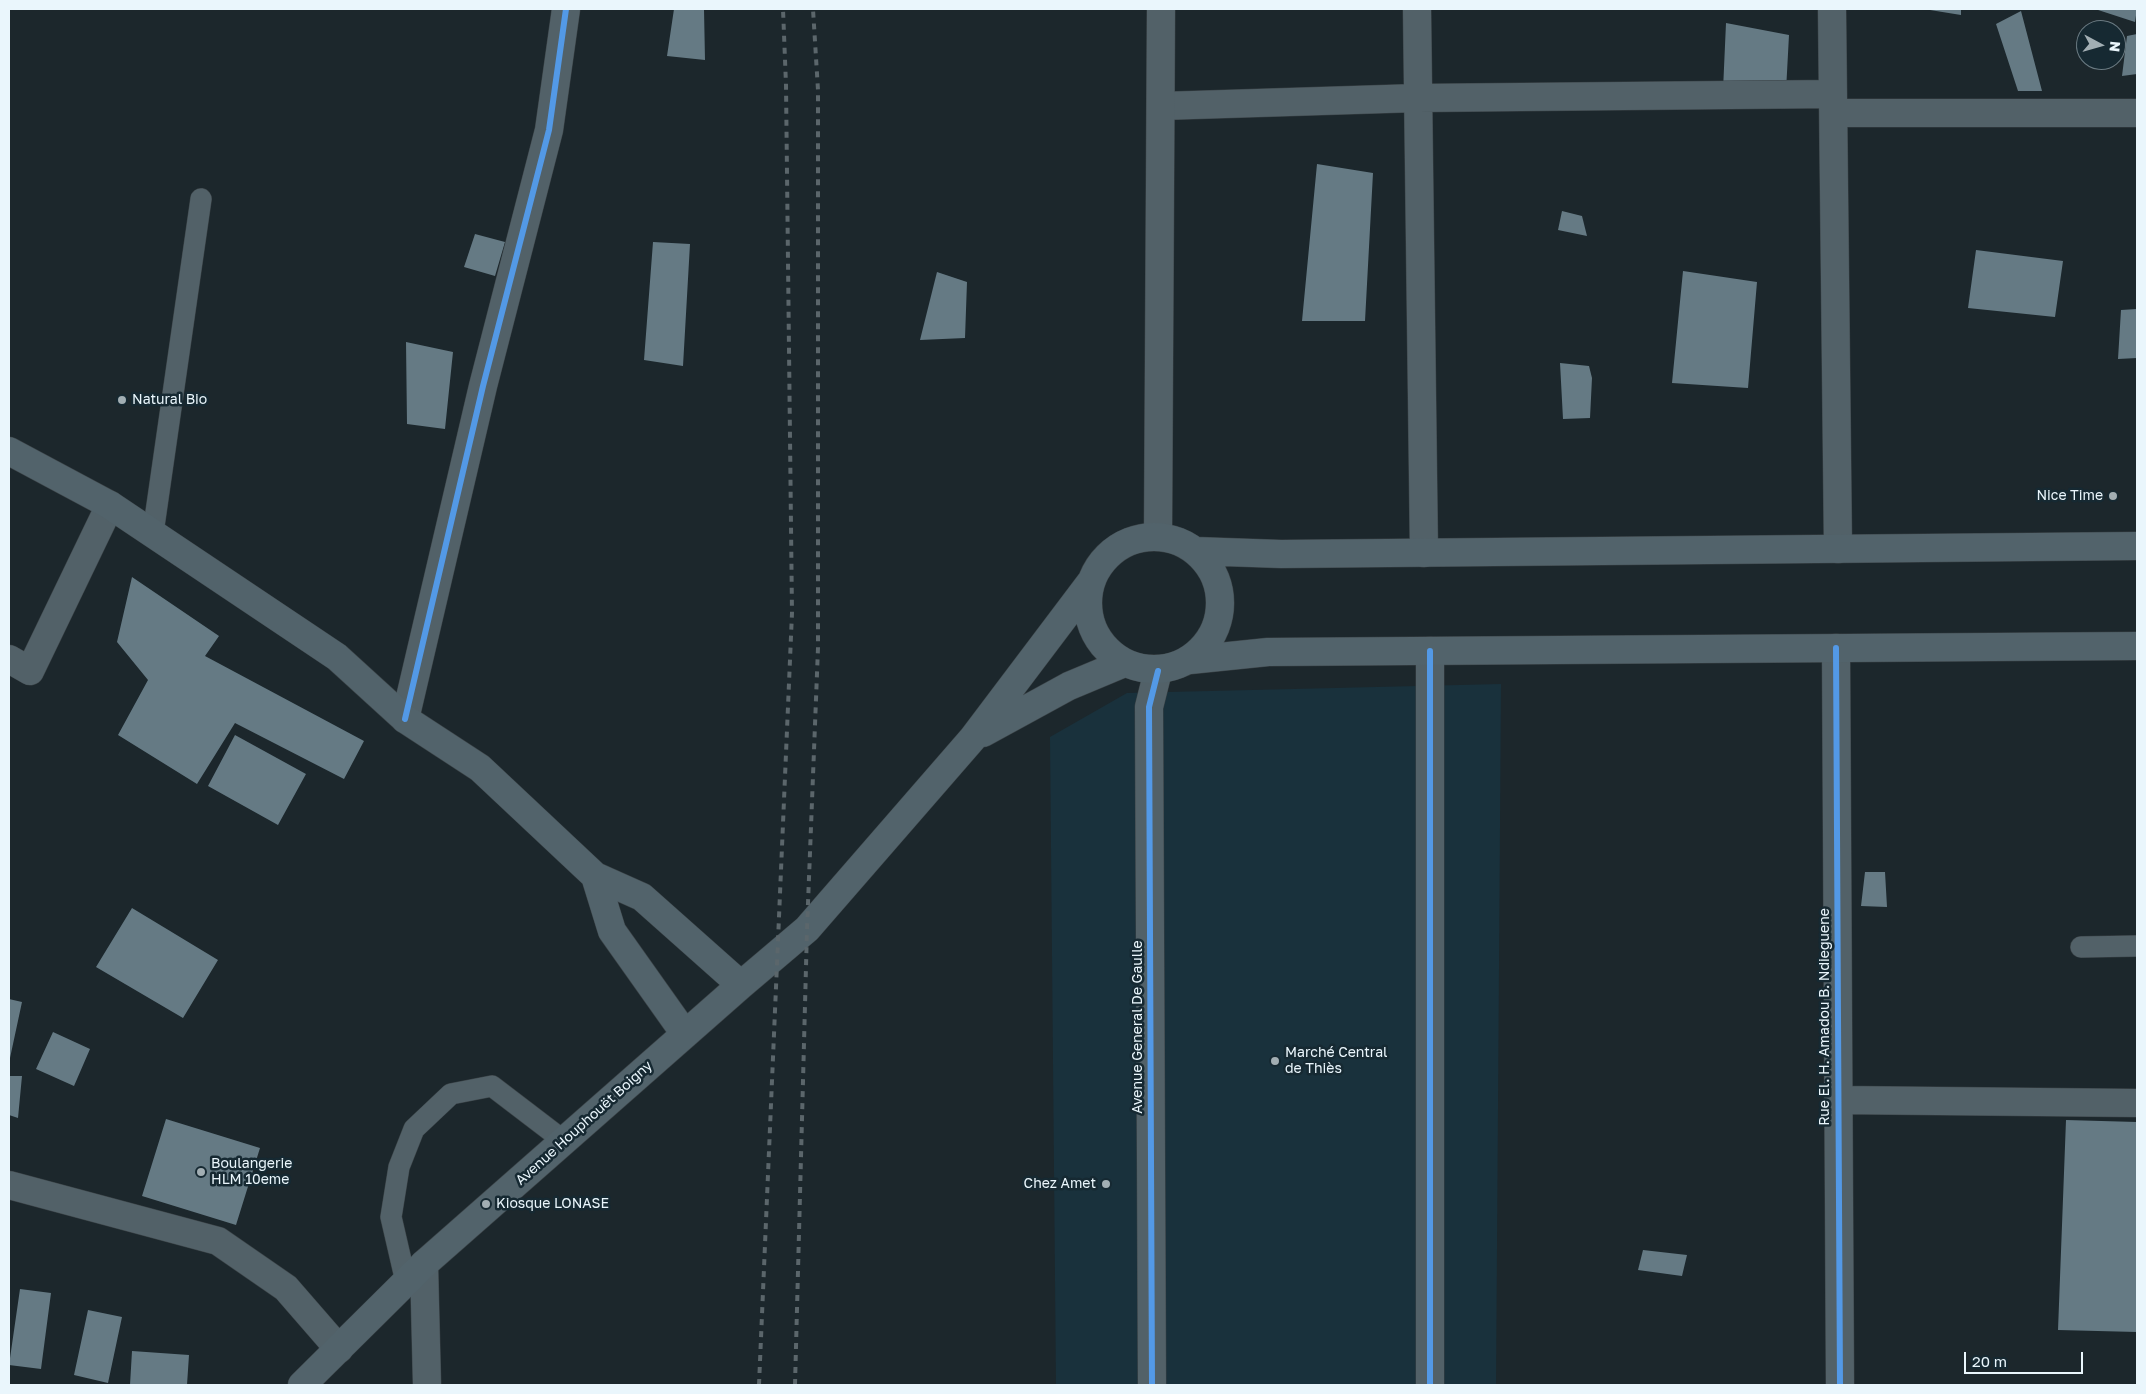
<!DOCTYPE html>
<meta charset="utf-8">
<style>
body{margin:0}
#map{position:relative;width:2146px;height:1394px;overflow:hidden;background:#1c272c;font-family:"Golos Text",sans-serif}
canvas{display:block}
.frame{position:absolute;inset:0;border:10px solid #eaf6fc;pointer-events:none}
.north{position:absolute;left:2076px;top:20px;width:50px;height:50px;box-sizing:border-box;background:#162932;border:1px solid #6b7b83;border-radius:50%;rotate:96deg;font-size:14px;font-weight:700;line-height:20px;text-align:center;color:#eaf6fc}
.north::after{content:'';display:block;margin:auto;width:18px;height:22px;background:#a2aeb3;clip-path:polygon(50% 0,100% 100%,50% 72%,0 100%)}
.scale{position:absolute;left:1964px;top:1352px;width:119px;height:22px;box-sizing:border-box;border:2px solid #eaf6fc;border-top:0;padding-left:6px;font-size:15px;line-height:18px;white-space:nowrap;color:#eaf6fc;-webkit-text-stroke:4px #162932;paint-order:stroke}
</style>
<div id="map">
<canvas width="2146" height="1394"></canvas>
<div class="frame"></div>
<div class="north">N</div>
<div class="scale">20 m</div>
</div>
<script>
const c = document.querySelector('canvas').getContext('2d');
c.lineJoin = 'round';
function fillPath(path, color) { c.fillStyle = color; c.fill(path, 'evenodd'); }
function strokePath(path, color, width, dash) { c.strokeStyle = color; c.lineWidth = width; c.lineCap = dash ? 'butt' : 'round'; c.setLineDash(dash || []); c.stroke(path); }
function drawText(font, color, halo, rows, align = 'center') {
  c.font = font + ' "Golos Text",sans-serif'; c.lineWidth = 5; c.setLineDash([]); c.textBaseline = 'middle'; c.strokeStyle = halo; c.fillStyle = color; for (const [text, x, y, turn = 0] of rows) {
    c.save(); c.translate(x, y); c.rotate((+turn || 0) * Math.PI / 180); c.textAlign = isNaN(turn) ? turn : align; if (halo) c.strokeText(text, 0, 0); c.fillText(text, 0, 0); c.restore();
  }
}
fillPath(new Path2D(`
 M1501,684L1496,1385H1056L1050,737L1127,693Z`), '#19313c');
fillPath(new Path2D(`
 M674,9H704L705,60L667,56Z
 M1931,9H1961V15L1930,10Z
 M2095,9H2137L2135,22Z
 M2021,11L2042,91H2018L1996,24Z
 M1726,23L1789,35L1786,91L1723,90Z
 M2137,34V74L2122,76L2127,36Z
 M1317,164L1373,173L1365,321H1302Z
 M1562,211L1582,216L1587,236L1558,230Z
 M475,234L505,242L495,276L464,267Z
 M653,242L690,244L683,366L644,360Z
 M1976,250L2063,261L2055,317L1968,308Z
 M1683,271L1757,282L1748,388L1672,383Z
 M937,272L967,282L965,338L920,340Z
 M2137,309V358L2118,359L2121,310Z
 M406,342L453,352L445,429L407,424Z
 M1560,363L1589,366L1592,378L1590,418L1563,419Z
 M132,577L219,636L205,656L364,741L344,779L235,723L197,784L118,735L148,680L117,642Z
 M235,735L306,774L278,825L208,786Z
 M1865,872H1885L1887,907L1861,906Z
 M132,908L218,960L183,1018L96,967Z
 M9,999L22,1002L10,1058H9Z
 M53,1032L90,1049L74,1086L36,1069Z
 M9,1076H22L18,1118L9,1115Z
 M166,1119L260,1148L236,1225L142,1196Z
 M2066,1120L2137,1122V1332L2058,1330Z
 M1643,1250L1687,1255L1682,1276L1638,1270Z
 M20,1289L51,1293L41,1369L9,1365Z
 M88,1310L122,1317L108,1383L74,1375Z
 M132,1351L189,1355L187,1385H130Z`), '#657a84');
const service = new Path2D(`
 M153,533L201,199
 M2081,947L2137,946
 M406,1282L391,1217L399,1167L414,1129L451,1094L492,1086L564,1141`);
const minor = new Path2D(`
 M1417,9L1424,553
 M1832,9L1838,549
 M1161,106L1418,98L1833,94
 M1834,113H2137
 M1836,648L1840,1385
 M1430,651V1385
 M9,659L30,671L110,505
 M405,719L483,386L549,130L566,9
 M1838,1100L2137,1103
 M9,1185L218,1241L286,1288L339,1349
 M424,1264L427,1385
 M1152,1385L1149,707L1158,671`);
const tertiary = new Path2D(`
 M1158,536L1161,9`);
const secondary = new Path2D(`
 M9,451L110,505L337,657L405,719L480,768L595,876L642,897L741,985
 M1088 603a66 66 0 1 1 132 0a66 66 0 1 1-132 0Z
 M1195,551L1281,554L2137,546
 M1190,660L1268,652L2137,646
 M983,733L1069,686L1124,663
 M595,876L612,931L685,1034
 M302,1385L424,1264L741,985L807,929L973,738L1090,583`);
strokePath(service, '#3b4347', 22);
strokePath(minor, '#3b4347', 29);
strokePath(tertiary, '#3b4347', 29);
strokePath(secondary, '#3b4347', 29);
strokePath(service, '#526168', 21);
strokePath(minor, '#526168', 28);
strokePath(tertiary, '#526168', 28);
strokePath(secondary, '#52636b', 28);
strokePath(new Path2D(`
 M759,1385L792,613L786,85L783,9
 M795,1385L807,929L818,648V90L813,9`), '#5b666b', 4, [6, 6]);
strokePath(new Path2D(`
 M1836,648L1840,1385
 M1430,651V1385
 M405,719L483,386L549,130L566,9
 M1152,1385L1149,707L1158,671`), '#5399e6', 6);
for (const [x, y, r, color] of [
 [122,400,5,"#a2aeb3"],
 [2113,496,5,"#a2aeb3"],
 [1275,1061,5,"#a2aeb3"],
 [201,1172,5,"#a2aeb3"],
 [1106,1184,5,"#a2aeb3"],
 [486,1204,5,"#a2aeb3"]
]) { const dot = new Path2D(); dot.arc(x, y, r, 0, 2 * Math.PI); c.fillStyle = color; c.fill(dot); strokePath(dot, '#162932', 2); }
drawText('14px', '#eaf6fc', '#162932', [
 ["Natural Bio",132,400],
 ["Nice Time",2103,496,"right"],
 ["Marché Central",1285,1053],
 ["de Thiès",1285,1069],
 ["Boulangerie",211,1164],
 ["HLM 10eme",211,1180],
 ["Chez Amet",1096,1184,"right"],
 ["Kiosque LONASE",496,1204]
], 'left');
drawText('14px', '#eaf6fc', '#162932', [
 ["Rue El. H. Amadou B. Ndieguene",1825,1017,-90],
 ["Avenue General De Gaulle",1138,1027,-90],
 ["Avenue Houphouët Boigny",584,1123,-42]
]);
</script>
